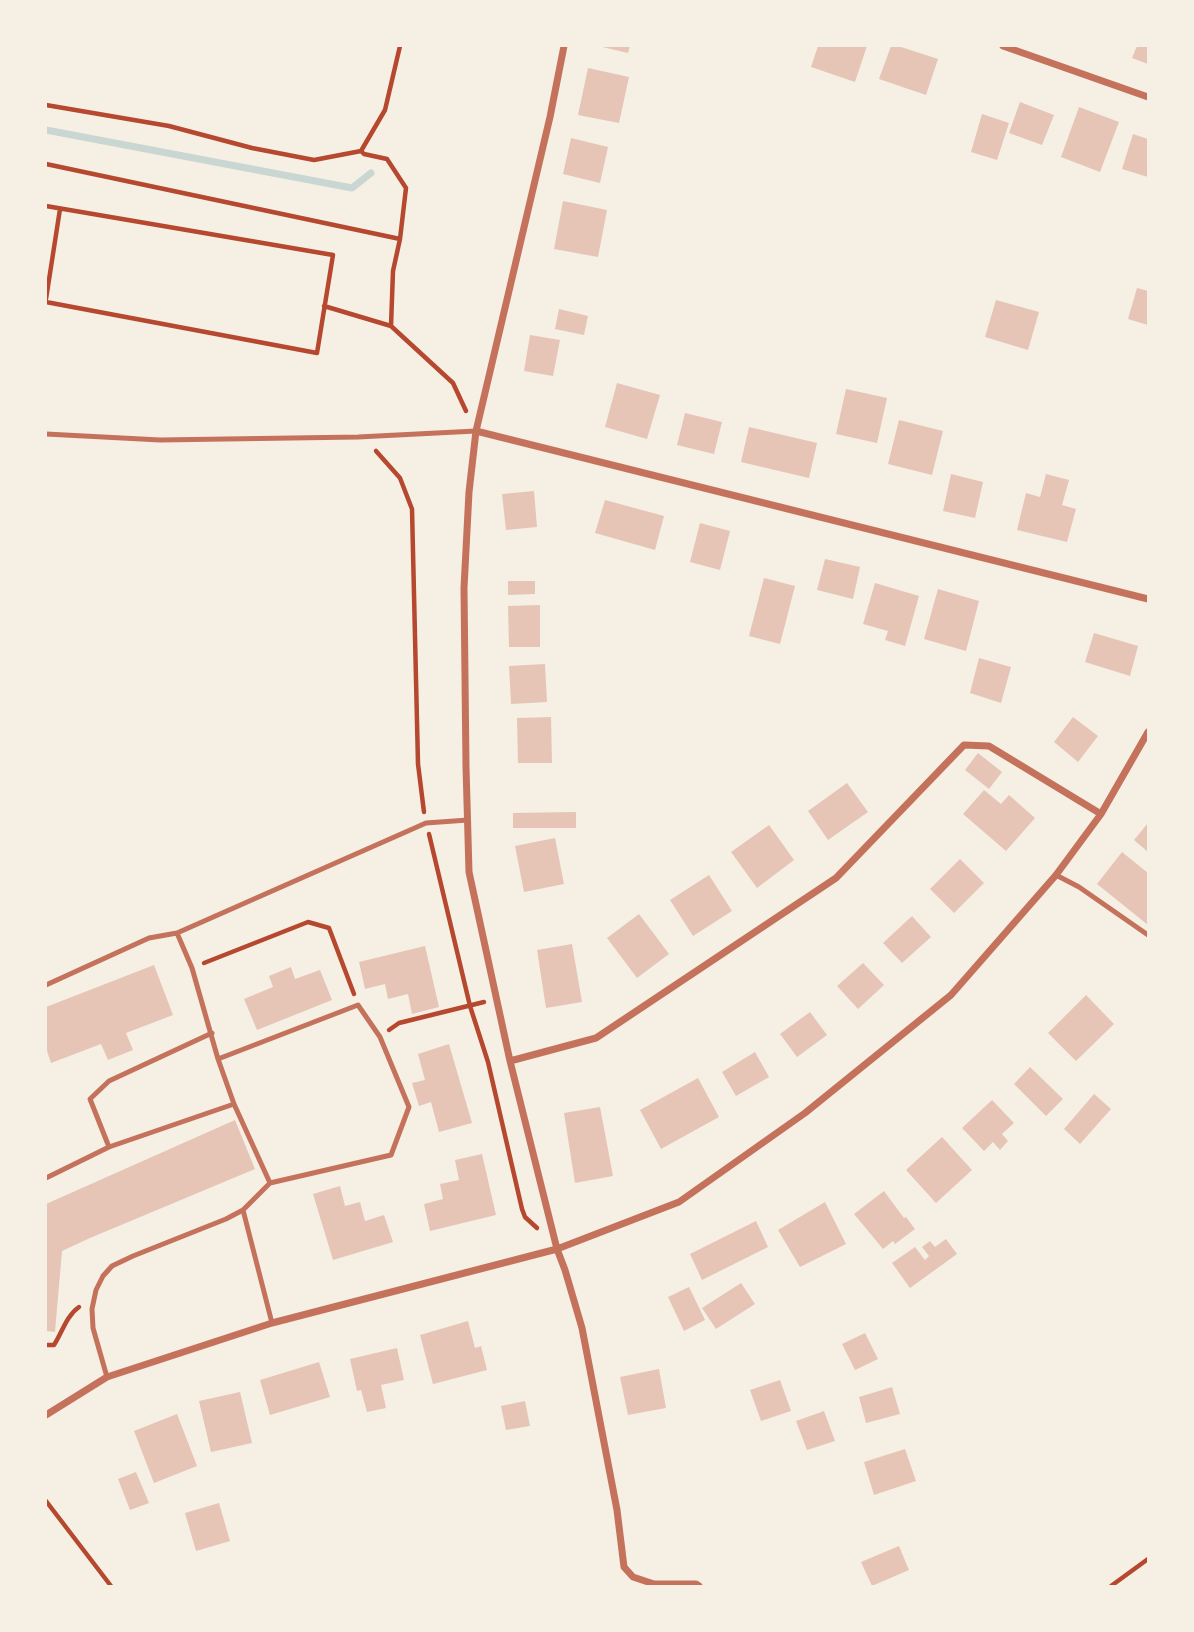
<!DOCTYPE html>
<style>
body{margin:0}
#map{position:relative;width:1194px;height:1632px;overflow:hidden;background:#f6efe4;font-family:"Golos Text",sans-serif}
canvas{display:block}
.frame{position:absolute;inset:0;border:47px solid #f6efe4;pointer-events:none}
</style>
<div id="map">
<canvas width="1194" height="1632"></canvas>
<div class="frame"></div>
</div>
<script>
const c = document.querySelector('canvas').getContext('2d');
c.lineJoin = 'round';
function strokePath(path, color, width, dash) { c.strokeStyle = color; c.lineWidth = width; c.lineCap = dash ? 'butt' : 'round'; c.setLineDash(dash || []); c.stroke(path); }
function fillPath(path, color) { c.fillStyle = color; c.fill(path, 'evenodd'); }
strokePath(new Path2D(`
 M46,130L352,188L371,173`), '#c9d6d2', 7);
fillPath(new Path2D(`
 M598,46H630L628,53Z
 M818,46H867L855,82L811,67Z
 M891,46H898L938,59L926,95L879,79Z
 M1137,46H1148V64L1132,58Z
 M588,68L629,77L619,123L578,115Z
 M1020,102L1054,115L1042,145L1009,133Z
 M1079,107L1119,122L1100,172L1061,157Z
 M982,114L1009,123L997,160L971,152Z
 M1133,134L1148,139V177L1122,169Z
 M571,138L608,147L600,183L563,174Z
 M563,201L607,210L598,257L554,249Z
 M1137,288L1148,291V325L1128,319Z
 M996,300L1039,312L1028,350L985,337Z
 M559,309L588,316L584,335L555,329Z
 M530,335L560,340L553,376L524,371Z
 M617,383L660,395L647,439L605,427Z
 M846,389L887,398L877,443L836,434Z
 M685,413L722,422L714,454L677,445Z
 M899,420L943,431L932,475L888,464Z
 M749,427L817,443L809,478L741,462Z
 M951,474L983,482L975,518L943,511Z
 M1046,474L1069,480L1062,505L1076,509L1067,542L1017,530L1026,493L1040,497Z
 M534,491L537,527L506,530L502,494Z
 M605,500L664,516L655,550L595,533Z
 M700,523L730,531L720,570L690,562Z
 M825,559L860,567L853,599L817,590Z
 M764,578L795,586L780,644L749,636Z
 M508,581H535V594L508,595Z
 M875,583L919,596L905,646L885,640L888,631L863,624Z
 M938,589L979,601L966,651L924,639Z
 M540,605V647H509L508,606Z
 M1094,633L1138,646L1130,676L1085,662Z
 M979,658L1011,667L1001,703L970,693Z
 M545,664L547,702L511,704L509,666Z
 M551,717L552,763H518L517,718Z
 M1073,717L1098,736L1078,762L1054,742Z
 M978,753L1002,772L989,789L965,770Z
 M847,783L868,812L828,840L808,811Z
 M984,790L1001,804L1009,795L1035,818L1006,851L963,814Z
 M576,812V828H513V813Z
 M1148,823V852L1134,840Z
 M769,825L794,860L757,888L731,852Z
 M555,838L564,884L524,892L515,846Z
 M1122,852L1148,873V925L1097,884Z
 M960,859L984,883L954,913L930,889Z
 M709,875L732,911L693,936L670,900Z
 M639,914L669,954L637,978L607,938Z
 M912,916L931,937L902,963L883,943Z
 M572,944L582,1002L546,1008L537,950Z
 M425,946L439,1007L412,1014L408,994L388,999L385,984L365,989L359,962Z
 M863,963L884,985L858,1009L837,986Z
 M154,965L173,1015L126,1033L133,1050L108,1060L101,1044L51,1063L46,1048V1007Z
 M291,967L295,979L320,970L332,1000L257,1030L244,999L273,987L269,976Z
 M1086,995L1114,1024L1076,1061L1048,1033Z
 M810,1012L827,1035L797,1057L780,1034Z
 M449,1044L472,1123L439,1132L431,1102L419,1106L412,1083L425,1080L418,1054Z
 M755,1052L769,1077L736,1096L722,1072Z
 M1030,1067L1063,1099L1046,1116L1014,1084Z
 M698,1078L719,1117L661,1149L640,1110Z
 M1094,1094L1111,1109L1080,1144L1064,1129Z
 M992,1100L1014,1123L1002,1134L1008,1141L1000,1150L993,1142L984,1151L962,1128Z
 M600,1107L613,1176L575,1183L564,1113Z
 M235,1120L255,1169L90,1238L62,1251L55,1332L46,1331V1204Z
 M942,1137L972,1170L936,1203L906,1170Z
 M482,1154L496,1215L430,1231L424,1204L443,1199L440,1184L459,1180L455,1160Z
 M340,1186L345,1206L360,1202L365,1221L384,1215L393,1242L333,1260L313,1194Z
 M884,1191L904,1218L906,1217L915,1229L895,1244L893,1241L883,1249L854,1214Z
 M825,1202L846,1244L800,1267L778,1230Z
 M756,1221L768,1247L702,1280L690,1254Z
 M946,1239L957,1254L910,1288L892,1263L915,1247L925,1260L929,1256L922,1247L930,1241L935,1247Z
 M741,1283L755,1304L716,1329L702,1308Z
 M689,1287L705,1320L684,1331L668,1297Z
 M468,1321L475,1348L481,1346L487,1370L433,1384L420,1335Z
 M865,1333L878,1359L855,1370L842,1344Z
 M397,1348L404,1380L381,1385L386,1408L367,1412L361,1390L357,1391L350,1359Z
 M319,1362L330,1397L270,1415L260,1380Z
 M659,1369L666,1408L628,1415L620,1377Z
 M780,1380L791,1411L761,1421L750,1390Z
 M892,1387L900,1414L866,1423L859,1397Z
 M240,1392L252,1443L211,1452L199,1401Z
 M525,1401L530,1426L506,1430L501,1406Z
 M824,1411L835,1441L807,1450L796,1421Z
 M177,1414L197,1466L154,1483L134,1431Z
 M905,1449L916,1481L874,1495L864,1462Z
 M136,1472L149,1503L130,1510L118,1479Z
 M219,1503L230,1541L196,1551L185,1513Z
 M899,1546L909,1570L872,1586L861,1562Z`), '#e6c5b7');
strokePath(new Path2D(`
 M46,105L169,126L252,148L314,160L361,151L364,154L387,159L406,188L400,239L393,271L391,326
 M361,151L385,110L400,46
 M46,164L400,239
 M46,206L333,255L317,353L46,302
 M46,299L60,209
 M324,306L391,326L453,383L466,411
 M376,451L400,478L412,509L418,764L424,812
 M429,834L470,1006L488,1062L522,1209L525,1217L537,1228
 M204,963L308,922L329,928L354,994
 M389,1030L399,1023L484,1002
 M46,1345H54C62,1333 66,1316 79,1307
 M46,1501L111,1586
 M1111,1586L1148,1559`), '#b5482f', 4.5);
strokePath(new Path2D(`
 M46,434L160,440L358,437L476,431
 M1056,875L1079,887L1148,935
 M177,933L426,823L468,820
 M46,985L149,938L177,933L192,968L218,1059L234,1104L270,1183L243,1210L226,1219L133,1256L112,1266L103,1276L96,1290L92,1309L93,1328L107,1377
 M218,1059L358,1005L380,1037L409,1107L391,1155L270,1183
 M109,1147L90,1099L109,1081L212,1033
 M46,1178L109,1147L234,1104
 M243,1210L272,1323`), '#c5725c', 5);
strokePath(new Path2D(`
 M564,46L550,117L476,431L469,492L464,588L466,767L469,872L510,1061L557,1249L565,1270L582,1328L617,1510L624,1567L633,1577L654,1584H696L699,1586
 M1003,46L1148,97
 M476,431L1148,599
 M510,1061L596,1038L836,878L964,745L989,746L1101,814
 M46,1415L107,1377L272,1323L557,1249L679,1202L805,1113L951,995L1056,875L1101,814L1148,732`), '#c5725c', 7);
</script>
